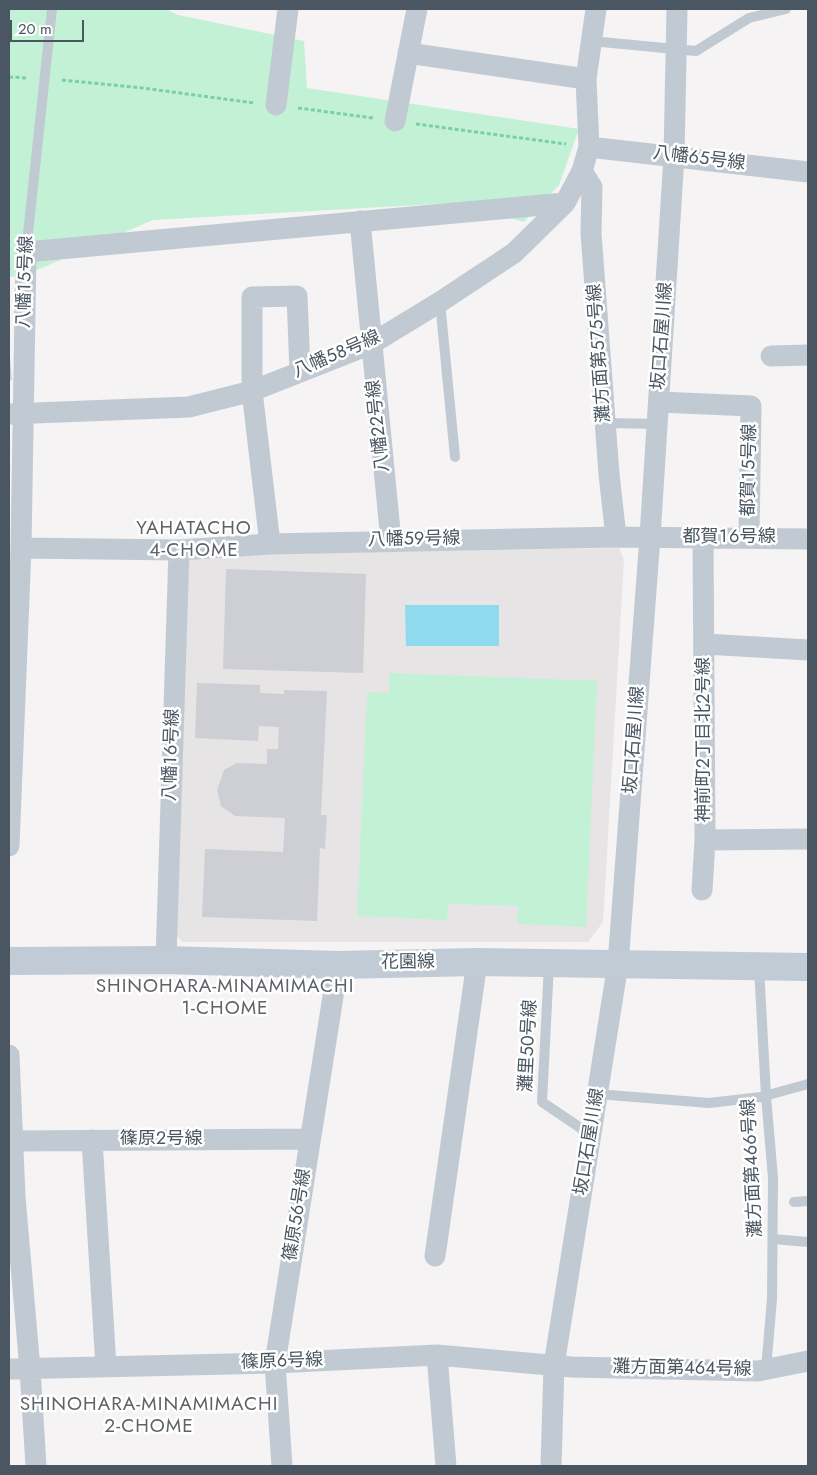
<!DOCTYPE html>
<meta charset="utf-8">
<style>
body{margin:0}
#map{position:relative;width:817px;height:1475px;overflow:hidden;background:#f5f3f3;font-family:Jost,sans-serif}
canvas{display:block}
.frame{position:absolute;inset:0;border:10px solid #4a5661;pointer-events:none}
.scale{position:absolute;left:10px;top:20px;width:74px;height:22px;box-sizing:border-box;border:2px solid #4a5661;border-top:0;padding-left:6px;font-size:15px;line-height:18px;white-space:nowrap;color:#4a5661;-webkit-text-stroke:4px #fff;paint-order:stroke}
</style>
<div id="map">
<canvas width="817" height="1475"></canvas>
<div class="frame"></div>
<div class="scale">20 m</div>
</div>
<script>
const c = document.querySelector('canvas').getContext('2d');
c.lineJoin = 'round';
function fillPath(path, color) { c.fillStyle = color; c.fill(path, 'evenodd'); }
function strokePath(path, color, width, dash) { c.strokeStyle = color; c.lineWidth = width; c.lineCap = dash ? 'butt' : 'round'; c.setLineDash(dash || []); c.stroke(path); }
function drawText(font, color, halo, rows, align = 'center') {
  c.font = font + ' Jost,"Noto Sans JP",sans-serif'; c.lineWidth = 5; c.setLineDash([]); c.textBaseline = 'middle'; c.strokeStyle = halo; c.fillStyle = color; for (const [text, x, y, turn = 0] of rows) {
    c.save(); c.translate(x, y); c.rotate((+turn || 0) * Math.PI / 180); c.textAlign = isNaN(turn) ? turn : align; if (halo) c.strokeText(text, 0, 0); c.fillText(text, 0, 0); c.restore();
  }
}
fillPath(new Path2D(`
 M619,548L624,560L603,922L588,942H182L173,932L188,555Z`), '#e6e4e5');
fillPath(new Path2D(`
 M9,9H165L178,15L304,41L307,88L579,129L559,185L524,222L453,203L153,220L23,276L9,277Z
 M390,673L597,681L586,927L517,924L518,906L448,904L447,920L357,916L367,692L389,693Z`), '#c3f1d5');
fillPath(new Path2D(`
 M405,605H499V646H406Z`), '#90daee');
fillPath(new Path2D(`
 M10,356L12,380L9,381V357Z
 M226,569L366,574L363,673L223,669Z
 M197,683L260,685V693L284,694V690L327,691L321,815H327L325,849L320,848L317,921L202,917L205,849L283,852L285,818L235,816L221,806L217,790L224,770L237,763L267,764V749H278L279,727L259,726L258,741L195,738Z`), '#cdcfd5');
strokePath(new Path2D(`
 M9,77L28,78
 M62,80L143,88L254,103
 M298,108L373,118
 M416,124L566,144`), '#7ad0a6', 3, [4, 2.5]);
strokePath(new Path2D(`
 M591,41L696,51L749,18L786,9
 M26,252L52,9
 M440,302L455,457
 M606,423L658,424
 M549,964L542,1102L591,1135
 M759,967L766,1096L773,1178L772,1299L766,1369
 M597,1094L709,1103L761,1097L808,1084
 M794,1202L808,1201
 M773,1239L808,1242`), '#c1cad2', 10);
strokePath(new Path2D(`
 M408,53L586,79
 M276,105L288,9
 M395,121L417,9
 M589,147L808,172
 M582,171L592,187L591,233L609,474L616,537
 M360,221L391,541
 M771,356L808,355
 M659,402L751,406L749,537
 M9,414L189,407L252,391L371,344L440,302L514,253L565,203L582,171L589,147L586,79L596,9
 M703,537L705,840L808,839
 M270,544L252,391V297L297,296L300,371
 M21,548L179,550L270,544L616,537L808,539
 M705,644L808,650
 M9,846L21,548L26,252L565,203
 M702,890L705,840
 M166,960L179,550
 M9,1055L15,1197L30,1369L36,1466
 M92,1140L106,1367
 M13,1141L310,1139
 M435,1256L477,962
 M437,1355L446,1466
 M9,1369L275,1363L437,1355L572,1367L758,1371L808,1361
 M282,1466L275,1363L338,965
 M551,1466L554,1365L618,964L650,537L674,156L677,9`), '#c1cad2', 21);
strokePath(new Path2D(`
 M9,961L166,960L338,965L477,962L808,967`), '#c1cbd6', 28);
drawText('18px', '#4a5661', '#fff', [
 ["八幡６５号線",699,159,7],
 ["八幡１５号線",26,282,-88],
 ["坂口石屋川線",663,336,-86],
 ["灘方面第５７５号線",600,353,-94],
 ["八幡５８号線",337,355,-23],
 ["八幡２２号線",379,426,-96],
 ["都賀１５号線",750,470,-89],
 ["都賀１６号線",729,538],
 ["八幡５９号線",414,540,-1],
 ["坂口石屋川線",635,740,-86],
 ["神前町２丁目北２号線",705,740,-90],
 ["八幡１６号線",172,755,-88],
 ["花園線",408,963,-1],
 ["灘里５０号線",529,1046,-87],
 ["篠原２号線",161,1140],
 ["坂口石屋川線",590,1142,-81],
 ["灘方面第４６６号線",753,1168,-93],
 ["篠原５６号線",298,1215,-81],
 ["篠原６号線",282,1362,-2],
 ["灘方面第４６４号線",682,1369,1]
]);
c.letterSpacing = '1px';
drawText('19px', '#5f6368', '#fff', [
 ["YAHATACHO",194,529],
 ["4-CHOME",194,551],
 ["SHINOHARA-MINAMIMACHI",225,987],
 ["1-CHOME",225,1009],
 ["SHINOHARA-MINAMIMACHI",149,1405],
 ["2-CHOME",149,1427]
]);
c.letterSpacing = '0px';
</script>
